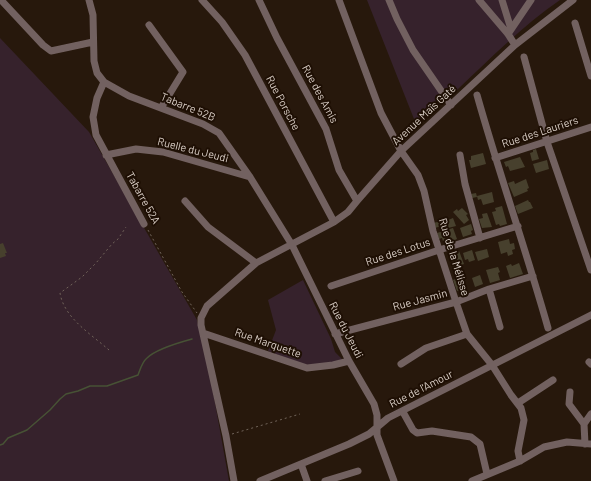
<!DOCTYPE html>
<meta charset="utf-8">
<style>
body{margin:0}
canvas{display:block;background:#27180c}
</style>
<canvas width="591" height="481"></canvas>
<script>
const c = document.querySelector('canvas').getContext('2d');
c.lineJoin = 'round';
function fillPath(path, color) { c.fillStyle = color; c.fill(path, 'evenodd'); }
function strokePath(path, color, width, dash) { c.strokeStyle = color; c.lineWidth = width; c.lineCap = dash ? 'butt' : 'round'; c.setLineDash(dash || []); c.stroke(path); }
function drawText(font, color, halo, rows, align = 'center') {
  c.font = font + ' Barlow,sans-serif'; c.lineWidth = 4; c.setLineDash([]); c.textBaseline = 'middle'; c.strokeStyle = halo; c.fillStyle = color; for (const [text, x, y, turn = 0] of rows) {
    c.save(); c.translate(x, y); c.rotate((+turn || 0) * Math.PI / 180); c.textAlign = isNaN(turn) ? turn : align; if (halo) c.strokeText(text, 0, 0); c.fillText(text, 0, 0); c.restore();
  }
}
fillPath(new Path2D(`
 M367,0H560C522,26 491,58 458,89C445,101 430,112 416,124Z
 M0,38L89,132L197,320L212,386L229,481H0Z
 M303,280L331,339L335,352L342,359L331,364L305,365L268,351L276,330L268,300Z`), '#36222c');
strokePath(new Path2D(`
 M0,445L3,444L8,438L27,430L50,410L60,399L66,394L78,391L90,386H107L138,375C140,370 142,362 147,358C155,350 181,342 192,339`), '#475235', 1.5);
fillPath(new Path2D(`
 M536,149L539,159L532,161L530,153L533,152V150Z
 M483,153L486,164L471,168L469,160H471V156Z
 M520,157L525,167L510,171L508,166L506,167L504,162Z
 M547,160L549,169L536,173L533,164Z
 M526,179L529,188L527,189L528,191L514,197L508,183L514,181L515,184Z
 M492,192L494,202L483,205L481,199L478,200L477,196Z
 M476,193L477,197L472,198L471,194Z
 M528,200L529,202H530L533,208L518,214L515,206Z
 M502,206L507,224L500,226L499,224L496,225L492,212L496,211L495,208Z
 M462,208L468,214L466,215L469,220L464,224L453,212L457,209L458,211Z
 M487,213L492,227L482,228L479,219L483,218L482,214Z
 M453,218L456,226L448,228L446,221Z
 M442,221L443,224L440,225L441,226L435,228L433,223Z
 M471,224L473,230L471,231L472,234L463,237L460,228Z
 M453,228L457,239L450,242L449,239L443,241L442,238L439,239L437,233Z
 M509,239L510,244L514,243L515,249L512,250L513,254L508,256L507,252L501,254L498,242Z
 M3,243L7,253H5L6,256L0,258V244Z
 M487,249L489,257L478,261L475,252Z
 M472,250L475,260L469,262L468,259L465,260L463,253Z
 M459,251L464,264L453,267L449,254Z
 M519,263L523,274L510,278L506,266L511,264L512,266Z
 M498,267L500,272L498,273L500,280L490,283L486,270Z
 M480,275L483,284L475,287L472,278Z
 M462,277L466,289L457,291L453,280Z`), '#47402d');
strokePath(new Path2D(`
 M148,230L182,292L197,313
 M109,350C91,334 64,318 60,293L82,277L96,263L112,244L118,239L126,227
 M232,434L300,414`), '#71645a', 1, [2, 3]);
strokePath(new Path2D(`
 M1,0L43,45L51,51L93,42
 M89,0L93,15L94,61L97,73L104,82L129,96L203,124L219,133L250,177L292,245L349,361L374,404L377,415V435L394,481
 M202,0L222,22L245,55L334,222
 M259,0L277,38L326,129L339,170L357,201
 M339,0L381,113L401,151L418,175L424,191L433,231L456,302L467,334L492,365L511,395L521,408L524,420L518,451L520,461
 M389,0L397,19L413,50L451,105
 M479,0L508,34L515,45
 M502,0L511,29
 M575,23L591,76
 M149,25L183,72L161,108
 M508,34L531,0
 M524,57L547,142L591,270
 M104,82L97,98L93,117L96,135L144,224
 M477,95C499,173 526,250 548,328
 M106,155L136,149L163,152L250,177
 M460,155L465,184L480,238
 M495,158L591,127
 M185,201L208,227L256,263
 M331,286L439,250L518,226
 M489,289L500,327
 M203,333L307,368L333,365L349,361
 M335,334L456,302L489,289L533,276
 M589,362L591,364
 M401,364L426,348L467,334
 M570,392L569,404L584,424
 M518,403L553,380
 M403,412L413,430L417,433L432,431L471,437L480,444L487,474
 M585,444L584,424L591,414
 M301,464L307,481
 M234,481L226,436L201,325V318L207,306L256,263L334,222L348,212L357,201L401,151L515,45L573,0
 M260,481L349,444L369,434L388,418L591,315
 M325,481L358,471
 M472,481L520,461L544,447L567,442L591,444`), '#726160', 7);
drawText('11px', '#dacfc7', '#1e0f04', [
 ["Rue des Amis",320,94,62],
 ["Rue Porsche",283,103,62],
 ["Tabarre 52B",188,107,22],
 ["Avenue Maïs Gaté",424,115,-43],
 ["Rue des Lauriers",540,132,-18],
 ["Ruelle du Jeudi",193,150,14],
 ["Tabarre 52A",143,198,61],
 ["Rue des Lotus",398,252,-18],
 ["Rue de la Mélisse",454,257,73],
 ["Rue Jasmin",420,300,-15],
 ["Rue du Jeudi",346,330,63],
 ["Rue Marquette",268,343,19],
 ["Rue de l'Amour",421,389,-27]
]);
</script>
